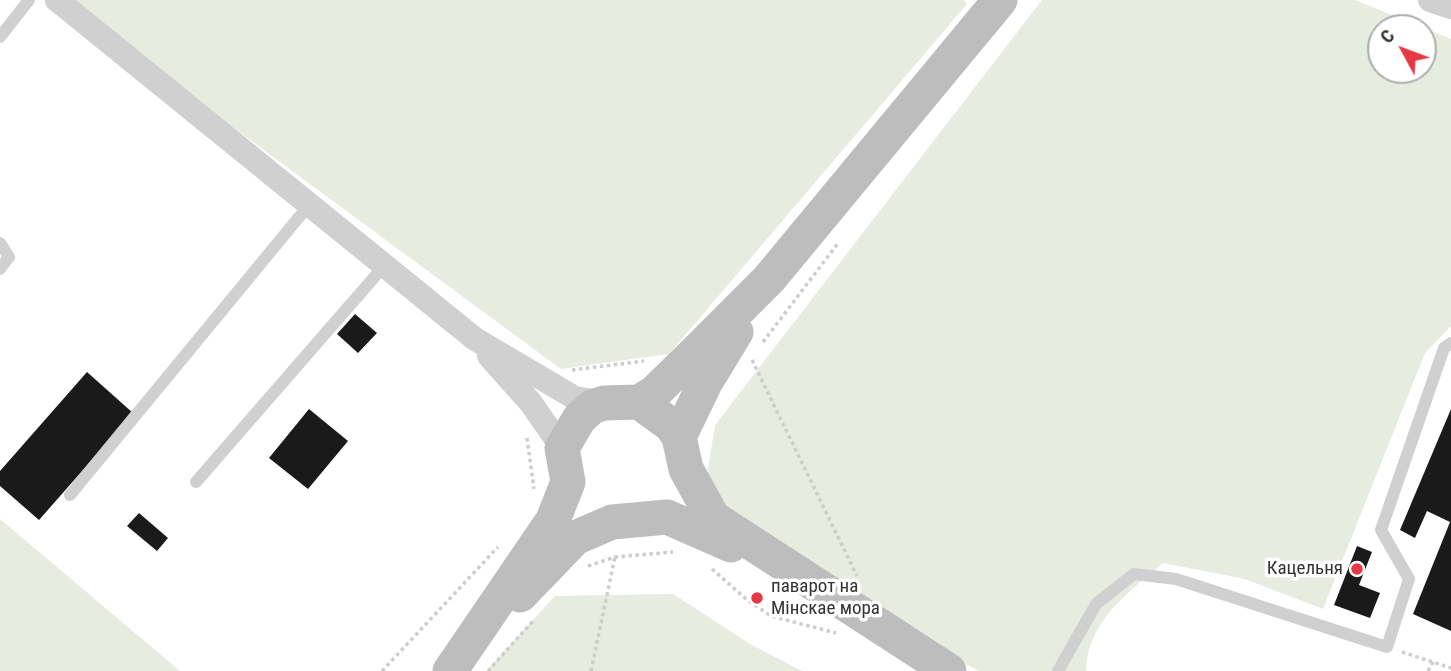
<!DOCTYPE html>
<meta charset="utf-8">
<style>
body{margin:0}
#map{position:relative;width:1451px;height:671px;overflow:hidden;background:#fff;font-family:"Roboto Condensed",sans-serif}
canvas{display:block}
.north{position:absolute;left:1367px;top:14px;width:70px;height:70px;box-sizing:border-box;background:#fff;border:2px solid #adadad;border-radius:50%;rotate:311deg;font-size:19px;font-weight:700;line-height:28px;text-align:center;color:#333}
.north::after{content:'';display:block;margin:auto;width:24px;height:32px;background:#e63946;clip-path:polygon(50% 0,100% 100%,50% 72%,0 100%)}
</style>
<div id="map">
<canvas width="1451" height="671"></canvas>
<div class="north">С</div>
</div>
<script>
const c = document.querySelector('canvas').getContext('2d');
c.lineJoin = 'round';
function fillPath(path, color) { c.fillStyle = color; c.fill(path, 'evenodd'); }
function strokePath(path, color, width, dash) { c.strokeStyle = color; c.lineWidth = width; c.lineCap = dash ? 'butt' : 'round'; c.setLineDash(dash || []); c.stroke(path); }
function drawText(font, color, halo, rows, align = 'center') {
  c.font = font + ' "Roboto Condensed",sans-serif'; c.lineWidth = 7; c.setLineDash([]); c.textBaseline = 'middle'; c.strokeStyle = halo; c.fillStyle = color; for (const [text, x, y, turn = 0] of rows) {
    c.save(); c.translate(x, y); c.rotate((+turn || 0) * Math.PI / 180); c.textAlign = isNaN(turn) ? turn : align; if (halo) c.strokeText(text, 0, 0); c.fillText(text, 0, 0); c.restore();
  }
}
fillPath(new Path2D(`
 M68,0H964L967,4L669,354L561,369L143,61Z
 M1042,0H1355L1451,39V326L1425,353L1323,609L1245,579L1163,563C1128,593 1087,621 1086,671H979L939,650L720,505L707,476L715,425ZM1381,28H1423V70H1381Z
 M0,519L180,671H0Z
 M673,594L750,644L802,671H486L555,596Z`), '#e6ecdf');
fillPath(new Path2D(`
 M355,314L377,333L358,353L337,334Z
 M87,372L133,413L39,520L0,486V471Z
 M309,409L348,441L308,489L269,458Z
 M1451,409V631L1413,614L1450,522L1427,511L1415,538L1400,530Z
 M139,513L168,538L157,551L127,526Z
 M1357,546L1372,552L1359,585L1380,593L1370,618L1334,605Z`), '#1a1a1a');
strokePath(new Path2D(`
 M763,342L839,242
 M752,360L857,576
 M572,370L644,361
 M527,438L534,489
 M588,566L615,557L673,552
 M712,569L746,599L771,616L836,633
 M1402,652L1451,668
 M382,671L498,547
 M488,671L533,621
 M591,671L615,557
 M1428,671L1433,662`), '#cdcdcd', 3.5, [3.5, 3.5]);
strokePath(new Path2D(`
 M0,37L29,0
 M0,243L9,257L0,269
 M196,482L384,266
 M70,495L309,205
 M1058,671L1096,604L1134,574L1176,579L1387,647L1409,579L1381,530L1444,348L1451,343`), '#d0d0d0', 12);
strokePath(new Path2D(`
 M57,0L475,339L575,398L604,403
 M1430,0L1451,7
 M489,356L531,403L562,448`), '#d0d0d0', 24);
strokePath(new Path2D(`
 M639,402L671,425L679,437L686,469L713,518L949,671
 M679,437L705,383L736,332
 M520,595L575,538L612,522L667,517L731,545
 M450,671L553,520L568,482L562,448L579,419L592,407L604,403L639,402L654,393L693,355L769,279L1000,0`), '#bdbdbd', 35);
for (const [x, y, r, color] of [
 [1357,569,7,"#e63946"],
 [757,598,7,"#e63946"]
]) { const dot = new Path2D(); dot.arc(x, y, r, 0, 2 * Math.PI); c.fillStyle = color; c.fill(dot); strokePath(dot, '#fff', 2.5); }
drawText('19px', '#333', '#fff', [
 ["Кацельня",1343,569],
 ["паварот на",771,587,"left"],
 ["Мінскае мора",771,609,"left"]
], 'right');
</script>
